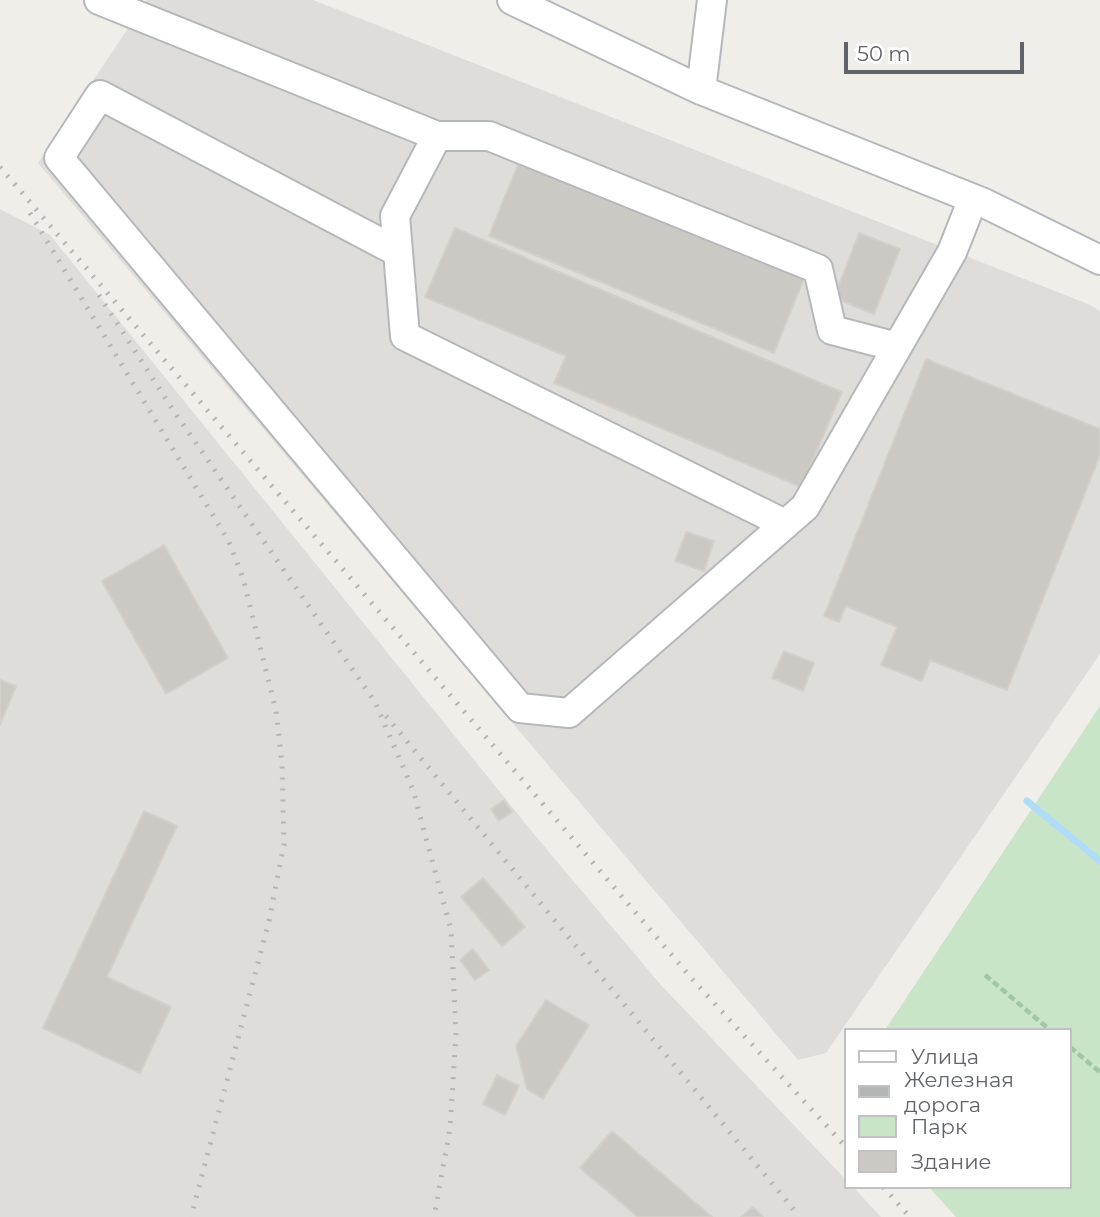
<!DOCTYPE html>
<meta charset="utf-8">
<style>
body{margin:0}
#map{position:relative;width:1100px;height:1217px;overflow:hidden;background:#f0eee9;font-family:Montserrat,sans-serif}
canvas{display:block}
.legend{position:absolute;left:844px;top:1028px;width:228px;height:161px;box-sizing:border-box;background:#fff;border:2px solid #bfc1c2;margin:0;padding:9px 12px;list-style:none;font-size:21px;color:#606367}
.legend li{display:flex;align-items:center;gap:14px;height:35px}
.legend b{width:35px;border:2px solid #bfc1c2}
.scale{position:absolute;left:844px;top:42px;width:180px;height:32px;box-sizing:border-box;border:4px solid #606367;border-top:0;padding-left:9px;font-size:21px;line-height:24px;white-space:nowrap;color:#606367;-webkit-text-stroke:5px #fff;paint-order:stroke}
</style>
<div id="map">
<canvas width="1100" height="1217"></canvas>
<ul class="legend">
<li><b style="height:9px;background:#fff"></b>Улица</li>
<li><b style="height:9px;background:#b4b5b5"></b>Железная дорога</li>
<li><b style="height:19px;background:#c9e5c8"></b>Парк</li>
<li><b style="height:19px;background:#ccc9c5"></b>Здание</li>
</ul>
<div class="scale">50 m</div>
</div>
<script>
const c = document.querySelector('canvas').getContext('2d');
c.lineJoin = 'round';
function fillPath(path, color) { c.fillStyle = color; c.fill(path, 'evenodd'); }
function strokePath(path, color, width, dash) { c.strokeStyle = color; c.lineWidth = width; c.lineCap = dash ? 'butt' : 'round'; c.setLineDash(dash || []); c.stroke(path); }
fillPath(new Path2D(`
 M147,0H313L1088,304L1100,311V654L826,1053L798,1060L38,163Z
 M0,209L50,235L538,839L660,984L846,1180V1187H853L881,1217H0Z`), '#dfddda');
fillPath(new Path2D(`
 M1100,706V1217H956L929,1187H1070V1030H885Z`), '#c9e5c8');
strokePath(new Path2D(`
 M1027,801L1100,861`), '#b1dcf8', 7);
const building = new Path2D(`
 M520,159L805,276L774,353L489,236Z
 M455,228L842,392L801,487L554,383L566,356L425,297Z
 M859,233L900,249L874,314L834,298Z
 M926,359L1100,429V455L1007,690L930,660L922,681L881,665L897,627L846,606L839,622L824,616Z
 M686,532L714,541L704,571L675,561Z
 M164,545L228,658L166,694L102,581Z
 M784,651L814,663L803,691L772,678Z
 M0,680L16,686L0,725Z
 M504,800L512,812L499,821L491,809Z
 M144,811L177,826L107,977L171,1007L140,1073L43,1028Z
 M483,878L525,927L502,946L461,897Z
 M473,949L489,970L475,980L460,960Z
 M546,1000L589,1025L543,1099L527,1089L516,1046Z
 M497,1075L519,1086L505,1115L483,1104Z
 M612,1131L712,1217H638L580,1168Z
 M753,1207L763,1217H741Z`);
fillPath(building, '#ccc9c5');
strokePath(building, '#d5d0c7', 2);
const minor = new Path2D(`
 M99,0L437,136H489L818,269L832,330L897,347
 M512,0L701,90L984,203L1100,260
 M701,90L712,0
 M437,136L395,216L405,336L785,524
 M398,252L100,95L59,158L520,708L569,713L805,507L952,252L973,199`);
strokePath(minor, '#b5b8bb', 32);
strokePath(new Path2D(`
 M985,975L1050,1030
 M1070,1047L1100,1072`), '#a1c6aa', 4.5, [7, 3.5]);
strokePath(minor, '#fff', 28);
strokePath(new Path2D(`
 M0,167L693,980L846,1147
 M30,213L229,542L243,578L276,711L282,763L284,844L269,921L191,1217
 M99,295L171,407L375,702L413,790L451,930L456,1033L450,1129L434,1217
 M386,716L794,1210
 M883,1187L910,1217`), '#b4b5b5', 5, [2, 9]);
</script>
